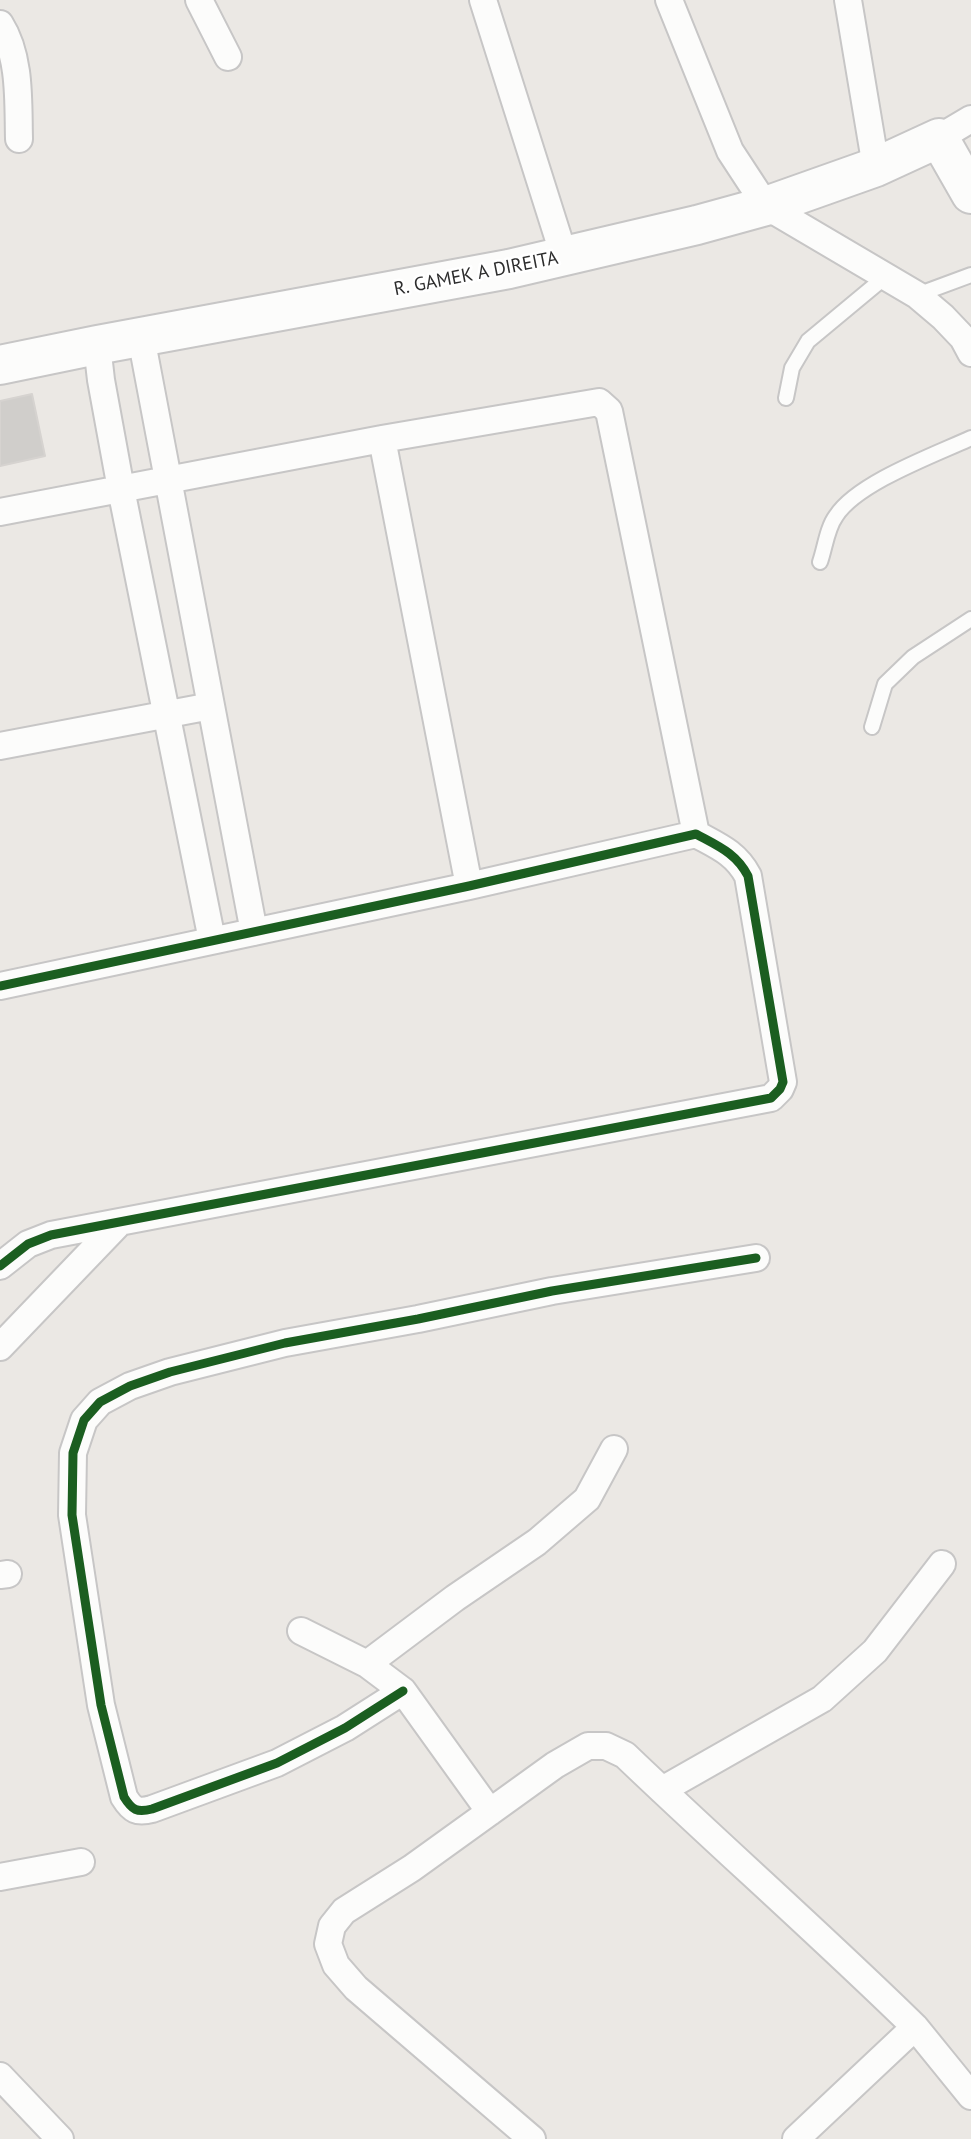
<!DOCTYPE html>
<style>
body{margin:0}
canvas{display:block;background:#ebe8e4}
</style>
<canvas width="971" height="2139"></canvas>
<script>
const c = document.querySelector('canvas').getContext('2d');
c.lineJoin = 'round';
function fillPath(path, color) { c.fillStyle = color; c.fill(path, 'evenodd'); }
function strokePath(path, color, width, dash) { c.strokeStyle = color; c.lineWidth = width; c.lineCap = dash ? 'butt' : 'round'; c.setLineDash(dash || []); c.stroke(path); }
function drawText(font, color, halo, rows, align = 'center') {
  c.font = font + ' "PT Sans",sans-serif'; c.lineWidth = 5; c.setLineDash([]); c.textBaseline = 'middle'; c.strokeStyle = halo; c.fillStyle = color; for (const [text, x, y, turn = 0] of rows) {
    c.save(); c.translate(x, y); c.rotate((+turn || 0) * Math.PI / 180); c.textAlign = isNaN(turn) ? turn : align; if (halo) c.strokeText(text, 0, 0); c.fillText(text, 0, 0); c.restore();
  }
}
const building = new Path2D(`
 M32,394L45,456L0,466V401Z`);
fillPath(building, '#d0cecb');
strokePath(building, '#d6d3d0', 2);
const service = new Path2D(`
 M917,295L971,275
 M786,398L792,368L808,341L885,277
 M820,562C825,548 827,528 836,516C857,483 934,455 971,438
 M872,727L885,684L913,657L971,619`);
const minor = new Path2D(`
 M199,0L228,57
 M483,0L564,256
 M669,0L730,151L766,206L917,295L943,317L963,338L971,353
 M848,0L876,167
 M0,24C21,57 18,102 19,139
 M939,138L971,119
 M141,337L254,932
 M97,345L101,380L121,489L212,940
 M382,439L469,886
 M0,512L382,439L599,402L609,411L696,834
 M0,746L211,706
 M0,986L469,886L696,834C718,846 736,853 748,876L783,1082L780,1089L771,1098L51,1235L28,1244L0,1266
 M0,1347L120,1222
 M0,1575L8,1574
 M301,1631L367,1664L403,1691L490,1812
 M367,1664L455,1598L537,1542L587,1499L614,1449
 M403,1691L345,1728L277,1763L152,1809C137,1813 132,1810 124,1797L101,1705L72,1515L73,1453L84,1420L100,1402L130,1386L170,1372L285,1343L418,1319L552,1291L756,1258
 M662,1790L822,1699L875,1651L942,1564
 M0,1877L81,1862
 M0,2076L60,2139
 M532,2139L356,1988L336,1965L328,1944L332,1926L344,1911L412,1868L555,1765L588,1746H606L625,1755C721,1847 820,1934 915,2027
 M796,2139L915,2027L971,2096`);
const secondary = new Path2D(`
 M0,365L97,345L509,269L697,225L766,206L876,167L939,138L971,194`);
strokePath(service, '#c7c6c6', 18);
strokePath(minor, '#c7c6c6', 30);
strokePath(secondary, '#c7c6c6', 42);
strokePath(service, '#fcfcfb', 14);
strokePath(minor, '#fcfcfb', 26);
strokePath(secondary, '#fcfcfb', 38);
strokePath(new Path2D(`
 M0,986L469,886L696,834C718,846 736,853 748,876L783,1082L780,1089L771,1098L51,1235L28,1244L0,1266
 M403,1691L345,1728L277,1763L152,1809C137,1813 132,1810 124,1797L101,1705L72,1515L73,1453L84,1420L100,1402L130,1386L170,1372L285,1343L418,1319L552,1291L756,1258`), '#1b5e20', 9);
drawText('19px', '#2d2d2d', '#fff', [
 ["R. GAMEK A DIREITA",476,274,-11]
]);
</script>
